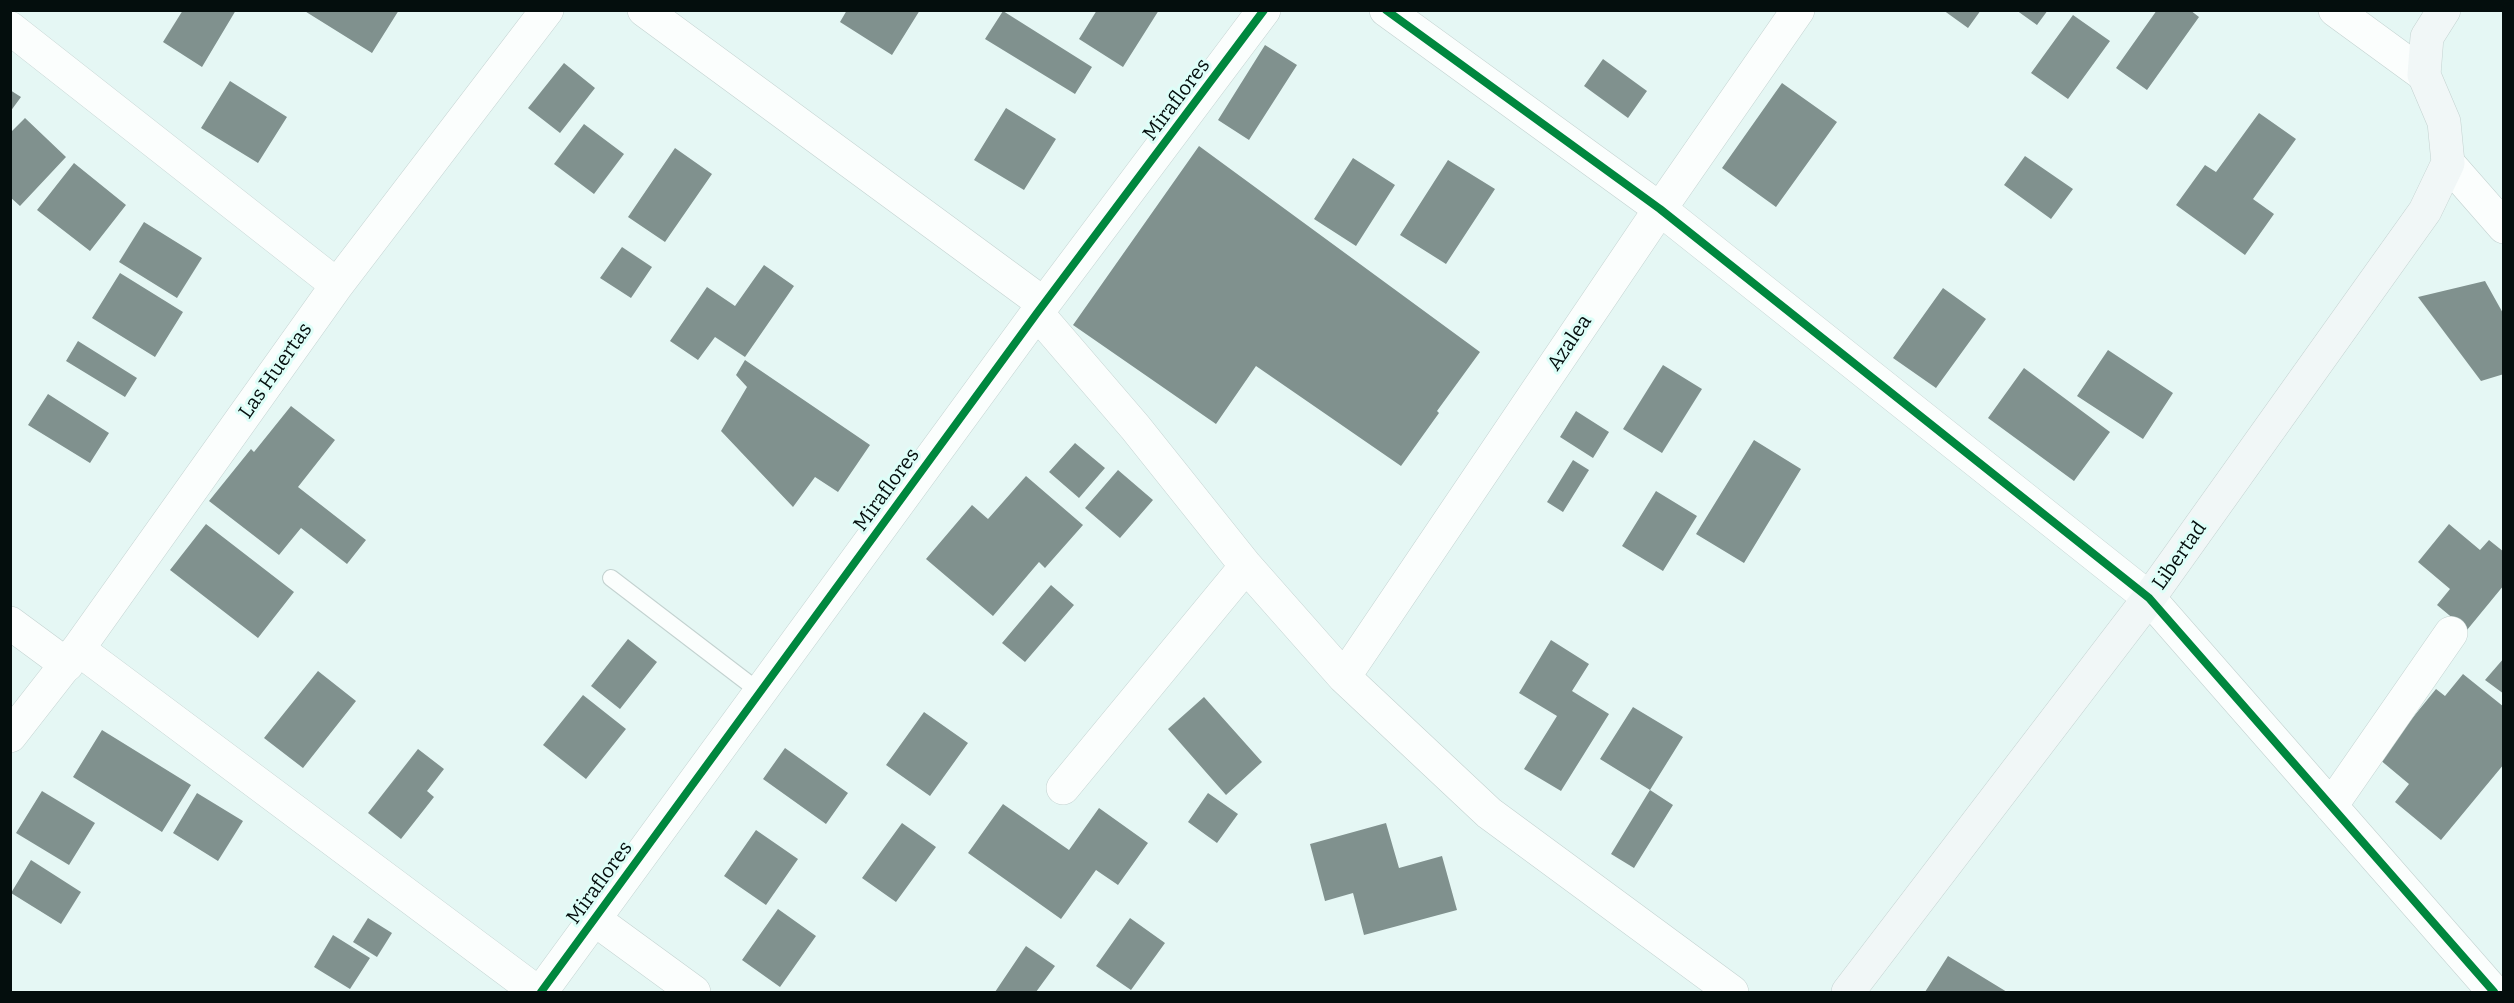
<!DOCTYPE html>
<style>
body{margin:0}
#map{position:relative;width:2514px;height:1003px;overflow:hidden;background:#e5f7f4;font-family:Bitter,serif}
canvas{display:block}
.frame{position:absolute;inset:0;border:12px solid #040e0d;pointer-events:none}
</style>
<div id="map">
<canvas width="2514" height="1003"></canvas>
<div class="frame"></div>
</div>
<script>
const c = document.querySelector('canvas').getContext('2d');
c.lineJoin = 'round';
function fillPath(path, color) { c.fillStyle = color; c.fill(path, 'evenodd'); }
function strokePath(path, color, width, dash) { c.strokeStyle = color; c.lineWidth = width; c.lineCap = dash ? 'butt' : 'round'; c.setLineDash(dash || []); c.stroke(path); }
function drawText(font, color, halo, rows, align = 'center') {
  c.font = font + ' Bitter,serif'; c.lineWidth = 6; c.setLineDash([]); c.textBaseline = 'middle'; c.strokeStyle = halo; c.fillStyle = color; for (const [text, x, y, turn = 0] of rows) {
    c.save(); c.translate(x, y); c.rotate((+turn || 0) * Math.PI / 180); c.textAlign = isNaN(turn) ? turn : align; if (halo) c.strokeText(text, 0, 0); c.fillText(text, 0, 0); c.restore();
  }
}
fillPath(new Path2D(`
 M183,10H236L202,67L163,42Z
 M303,10H399L372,53Z
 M847,10H920L892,55L840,22Z
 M1097,10H1159L1123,67L1079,39Z
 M1943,10H1981L1968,28Z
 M2016,10H2048L2037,25Z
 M2157,10H2190L2199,17L2147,90L2116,68Z
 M1003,11L1092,67L1075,94L985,39Z
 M2073,15L2110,41L2068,99L2031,73Z
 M1265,45L1297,65L1249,140L1218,120Z
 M1603,59L1647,91L1628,118L1584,86Z
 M564,63L595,88L560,133L528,108Z
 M230,81L287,117L258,163L201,128Z
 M1782,83L1837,122L1776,207L1722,168Z
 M10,90L21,97L10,112Z
 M1006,108L1056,139L1024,190L974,160Z
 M2259,113L2296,139L2253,199L2274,214L2245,255L2176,205L2205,165L2216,172Z
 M25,118L66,157L20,206L10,197V133Z
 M584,124L624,154L594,194L554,164Z
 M1199,146L1480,352L1437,411L1439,413L1401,466L1256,366L1216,424L1073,325Z
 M675,148L712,174L665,242L628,217Z
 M2025,156L2073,189L2051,219L2004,185Z
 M1353,158L1395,185L1356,246L1314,219Z
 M1448,160L1495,189L1446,264L1400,235Z
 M74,163L126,205L90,251L37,210Z
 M144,222L202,258L177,298L119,262Z
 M622,247L652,267L631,298L600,278Z
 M764,265L794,286L745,357L715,337L698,360L670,341L707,287L735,306Z
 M120,273L183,312L155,357L92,318Z
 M2485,281L2504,315V374L2481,381L2418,297Z
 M1943,288L1986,319L1936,388L1893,358Z
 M78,341L137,378L125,397L66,361Z
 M2108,350L2173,393L2143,439L2077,396Z
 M745,360L870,445L838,492L815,477L793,507L721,431L747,387L736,375Z
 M1663,365L1702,389L1662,453L1623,429Z
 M2024,368L2110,432L2074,481L1988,418Z
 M48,394L109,433L90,463L28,425Z
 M291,406L335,440L298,487L366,540L347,564L301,528L279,555L209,501L251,449L254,452Z
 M1576,411L1609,432L1593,458L1560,437Z
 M1754,440L1801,469L1744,563L1696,534Z
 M1075,443L1105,468L1079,498L1049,472Z
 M1573,460L1589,470L1563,512L1547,502Z
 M1118,470L1153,500L1120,538L1085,508Z
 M1026,476L1083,525L1045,568L1039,562L993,616L926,559L972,505L988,519Z
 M1656,491L1697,516L1663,571L1622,546Z
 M206,524L294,592L258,638L170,570Z
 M2449,524L2480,550L2489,540L2504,552V585L2467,630L2437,605L2450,589L2418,562Z
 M1051,585L1074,605L1025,662L1002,643Z
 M628,639L657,662L620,709L591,686Z
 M1551,640L1589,664L1572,691L1609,714L1561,791L1524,769L1557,716L1519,693Z
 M2504,658V694L2485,680Z
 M318,671L356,701L303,768L264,738Z
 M2463,674L2504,707V764L2441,840L2395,802L2409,784L2379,759L2436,689L2445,696Z
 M583,695L626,729L586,779L543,745Z
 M1204,697L1262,762L1226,795L1168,729Z
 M1633,707L1683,737L1650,790L1600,759Z
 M924,712L968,743L930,796L886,765Z
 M102,730L191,785L162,832L73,777Z
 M785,748L848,793L826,824L763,779Z
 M418,749L444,769L427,791L434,797L401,839L368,813Z
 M1650,790L1673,805L1634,868L1611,854Z
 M42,791L95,823L69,865L16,833Z
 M197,793L243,821L218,861L173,833Z
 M1208,793L1238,814L1217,843L1188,822Z
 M1003,804L1069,850L1099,808L1148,843L1118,885L1096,870L1061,919L968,853Z
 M902,823L936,847L896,902L862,878Z
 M1386,823L1399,868L1442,856L1457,910L1364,935L1353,893L1325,901L1310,844Z
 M756,830L798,859L766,905L724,876Z
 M31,860L81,892L61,924L11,893Z
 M778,909L816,936L780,987L742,960Z
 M368,918L392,933L377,957L353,942Z
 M1130,918L1165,943L1131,990L1096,966Z
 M333,935L370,958L350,989L314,967Z
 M1026,946L1055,966L1036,992H995Z
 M1948,956L2007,992H1925Z`), '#80918e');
const service = new Path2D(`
 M611,578L760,692`);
const minor = new Path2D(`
 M644,10L1044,304
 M1386,10L1660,209L2149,598L2494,992
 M2335,10L2424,75
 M10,28L337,285
 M2448,163L2504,227
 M1037,313L1135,427L1246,566L1344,677L1489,813L1732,992
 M10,623L67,665
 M78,649L537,992
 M1344,677L1660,209L1798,10
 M10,736L78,649L337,285L547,10
 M1063,788L1246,566
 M2331,806L2451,633
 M594,919L694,992
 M541,992L1037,313L1264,10`);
const secondary = new Path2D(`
 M1848,992L2149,598L2425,211L2448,163L2444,122L2424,75L2427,37L2444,10`);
strokePath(service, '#c3d2d0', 18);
strokePath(minor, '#c3d2d0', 34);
strokePath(secondary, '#c3d2d0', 34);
strokePath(service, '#fbfefd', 16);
strokePath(minor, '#fbfefd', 33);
strokePath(secondary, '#f1f7f7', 33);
strokePath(new Path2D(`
 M1386,10L1660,209L2149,598L2494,992
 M541,992L1037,313L1264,10`), '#00873e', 8);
drawText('20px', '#040e0d', '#defef8', [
 ["Miraflores",1177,100,-53],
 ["Azalea",1570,343,-56],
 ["Las Huertas",276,371,-55],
 ["Miraflores",887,490,-54],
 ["Libertad",2180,556,-55],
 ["Miraflores",600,883,-54]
]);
</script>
